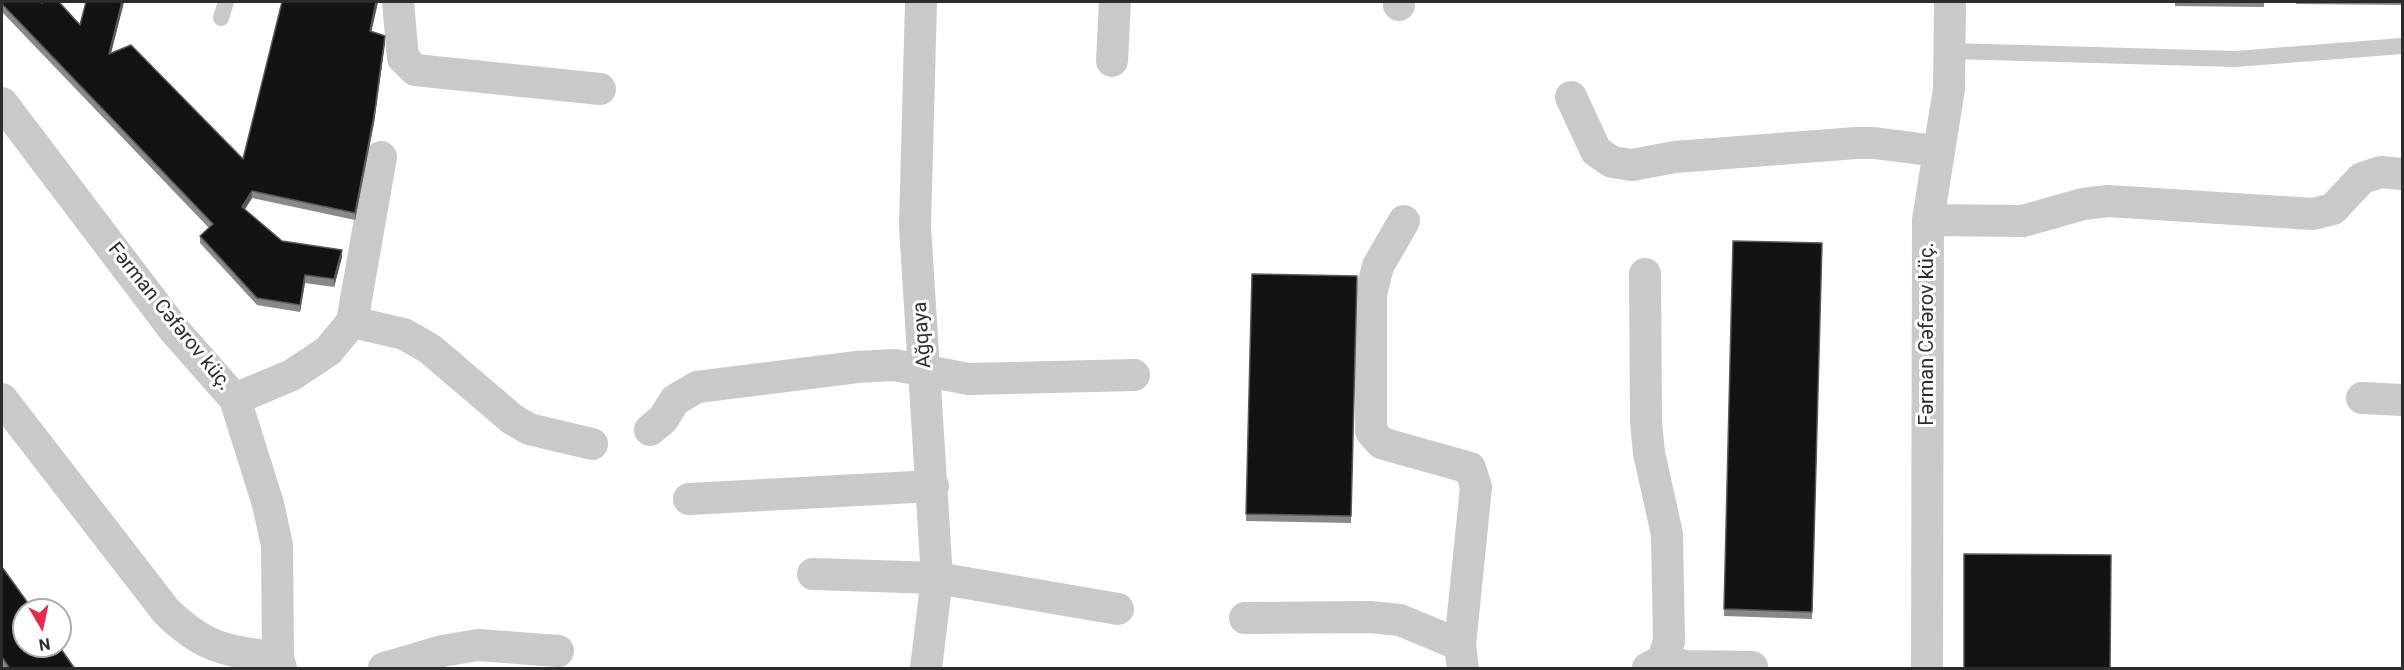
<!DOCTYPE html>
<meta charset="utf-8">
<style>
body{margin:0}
#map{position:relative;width:2404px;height:670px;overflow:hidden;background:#fff;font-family:Roboto,sans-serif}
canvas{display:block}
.frame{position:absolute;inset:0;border:3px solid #2c2c2c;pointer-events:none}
.north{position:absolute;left:12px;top:598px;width:60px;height:60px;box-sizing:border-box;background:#fff;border:2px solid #ababab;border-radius:50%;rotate:171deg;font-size:16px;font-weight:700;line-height:24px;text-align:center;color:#2c2c2c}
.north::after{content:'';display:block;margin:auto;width:21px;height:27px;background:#e72b4d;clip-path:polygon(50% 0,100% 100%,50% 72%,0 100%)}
</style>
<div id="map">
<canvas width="2404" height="670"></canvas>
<div class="frame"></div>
<div class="north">N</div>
</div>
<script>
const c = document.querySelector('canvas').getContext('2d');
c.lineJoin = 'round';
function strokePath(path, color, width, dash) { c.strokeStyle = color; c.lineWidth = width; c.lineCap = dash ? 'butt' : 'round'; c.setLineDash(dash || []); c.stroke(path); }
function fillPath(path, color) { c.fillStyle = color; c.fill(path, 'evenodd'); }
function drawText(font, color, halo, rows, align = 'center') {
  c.font = font + ' Roboto,sans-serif'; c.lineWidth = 6; c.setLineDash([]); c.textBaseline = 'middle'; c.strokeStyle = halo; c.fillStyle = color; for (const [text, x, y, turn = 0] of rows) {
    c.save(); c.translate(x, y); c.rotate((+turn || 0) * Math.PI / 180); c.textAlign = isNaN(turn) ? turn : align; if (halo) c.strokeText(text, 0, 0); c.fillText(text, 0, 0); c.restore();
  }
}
strokePath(new Path2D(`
 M221,18L226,2
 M1952,51L2235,59L2402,46`), '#c9c9c9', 16);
strokePath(new Path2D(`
 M398,2L403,58L415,70L600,89
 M921,2L915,226L937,578L926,668
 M1399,2V5
 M1112,61L1115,2
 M1571,97L1596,151L1612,162L1632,165L1675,157L1856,143H1874L1937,151
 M2,103L175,331L235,399L292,375L328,351L352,322L381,157
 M1928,220L2023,221L2083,204L2108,201L2313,214L2333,209L2362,178L2381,172L2402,174
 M1404,221L1378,266L1371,294V431L1381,443L1470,468L1476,487L1460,645L1463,668
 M1645,274L1646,422L1649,453L1667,534L1669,641L1663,660L1648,668
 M352,322L404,334L430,349L512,419L529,429L592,444
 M2362,398L2402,400
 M2,399L166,611C206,650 225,650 278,658
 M235,399L268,504L277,545L278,658L281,668
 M650,430L663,419L675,400L697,387L857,367L894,365L969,379L1134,375
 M689,499L933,486
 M813,574L937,578L1118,609
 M1245,618L1370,617L1400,620L1460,645
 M1663,660L1685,666L1752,667
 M384,668L442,651L478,645L558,651
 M1927,668L1928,220L1949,89L1950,2`), '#c9c9c9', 32);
fillPath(new Path2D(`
 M2,2L80,25L86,2H124L111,53L243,159L282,2H378L371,32L385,43L374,123L355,220L252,198L245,209L282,241L342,257L334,287L305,283L300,312L257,305L200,243V236L209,228L2,12Z
 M2175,2H2264V7L2175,6Z
 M2296,2H2403V5L2296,4Z
 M1733,241L1822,243L1812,619L1724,616Z
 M1252,274L1357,276L1351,523L1246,521Z
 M2,567L75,669H5L2,664Z`), '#898989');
fillPath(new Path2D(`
 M122,2H124L109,61V54Z
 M376,2H378L370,38V31Z
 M385,36V43L374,123L355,220V213Z
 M252,191V198L242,214V207Z
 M342,250V257L334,287V279Z
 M305,275V283L300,312V305Z`), '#5a5a5a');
const building = new Path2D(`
 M2,2H41L42,3L44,2H59L80,25L86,2H122L109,54L131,45L243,159L282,2H376L370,31L385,36L374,116L355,213L252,191L242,207L282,241L342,250L334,279L305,275L300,305L257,298L200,236L213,224L2,4Z
 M1733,241L1822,243L1812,612L1724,609Z
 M1252,274L1357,276L1351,516L1246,514Z
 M1964,554L2111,555L2110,669H1964Z
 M2,567L33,610H24V646H59L75,669H10L2,657Z`);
fillPath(building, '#131313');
strokePath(building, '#5a5a5a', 1.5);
drawText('20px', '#2c2c2c', '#fff', [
 ["Fərman Cəfərov küç.",169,317,51],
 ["Fərman Cəfərov küç.",1928,334,-90],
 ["Ağqaya",923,335,-94]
]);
</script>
